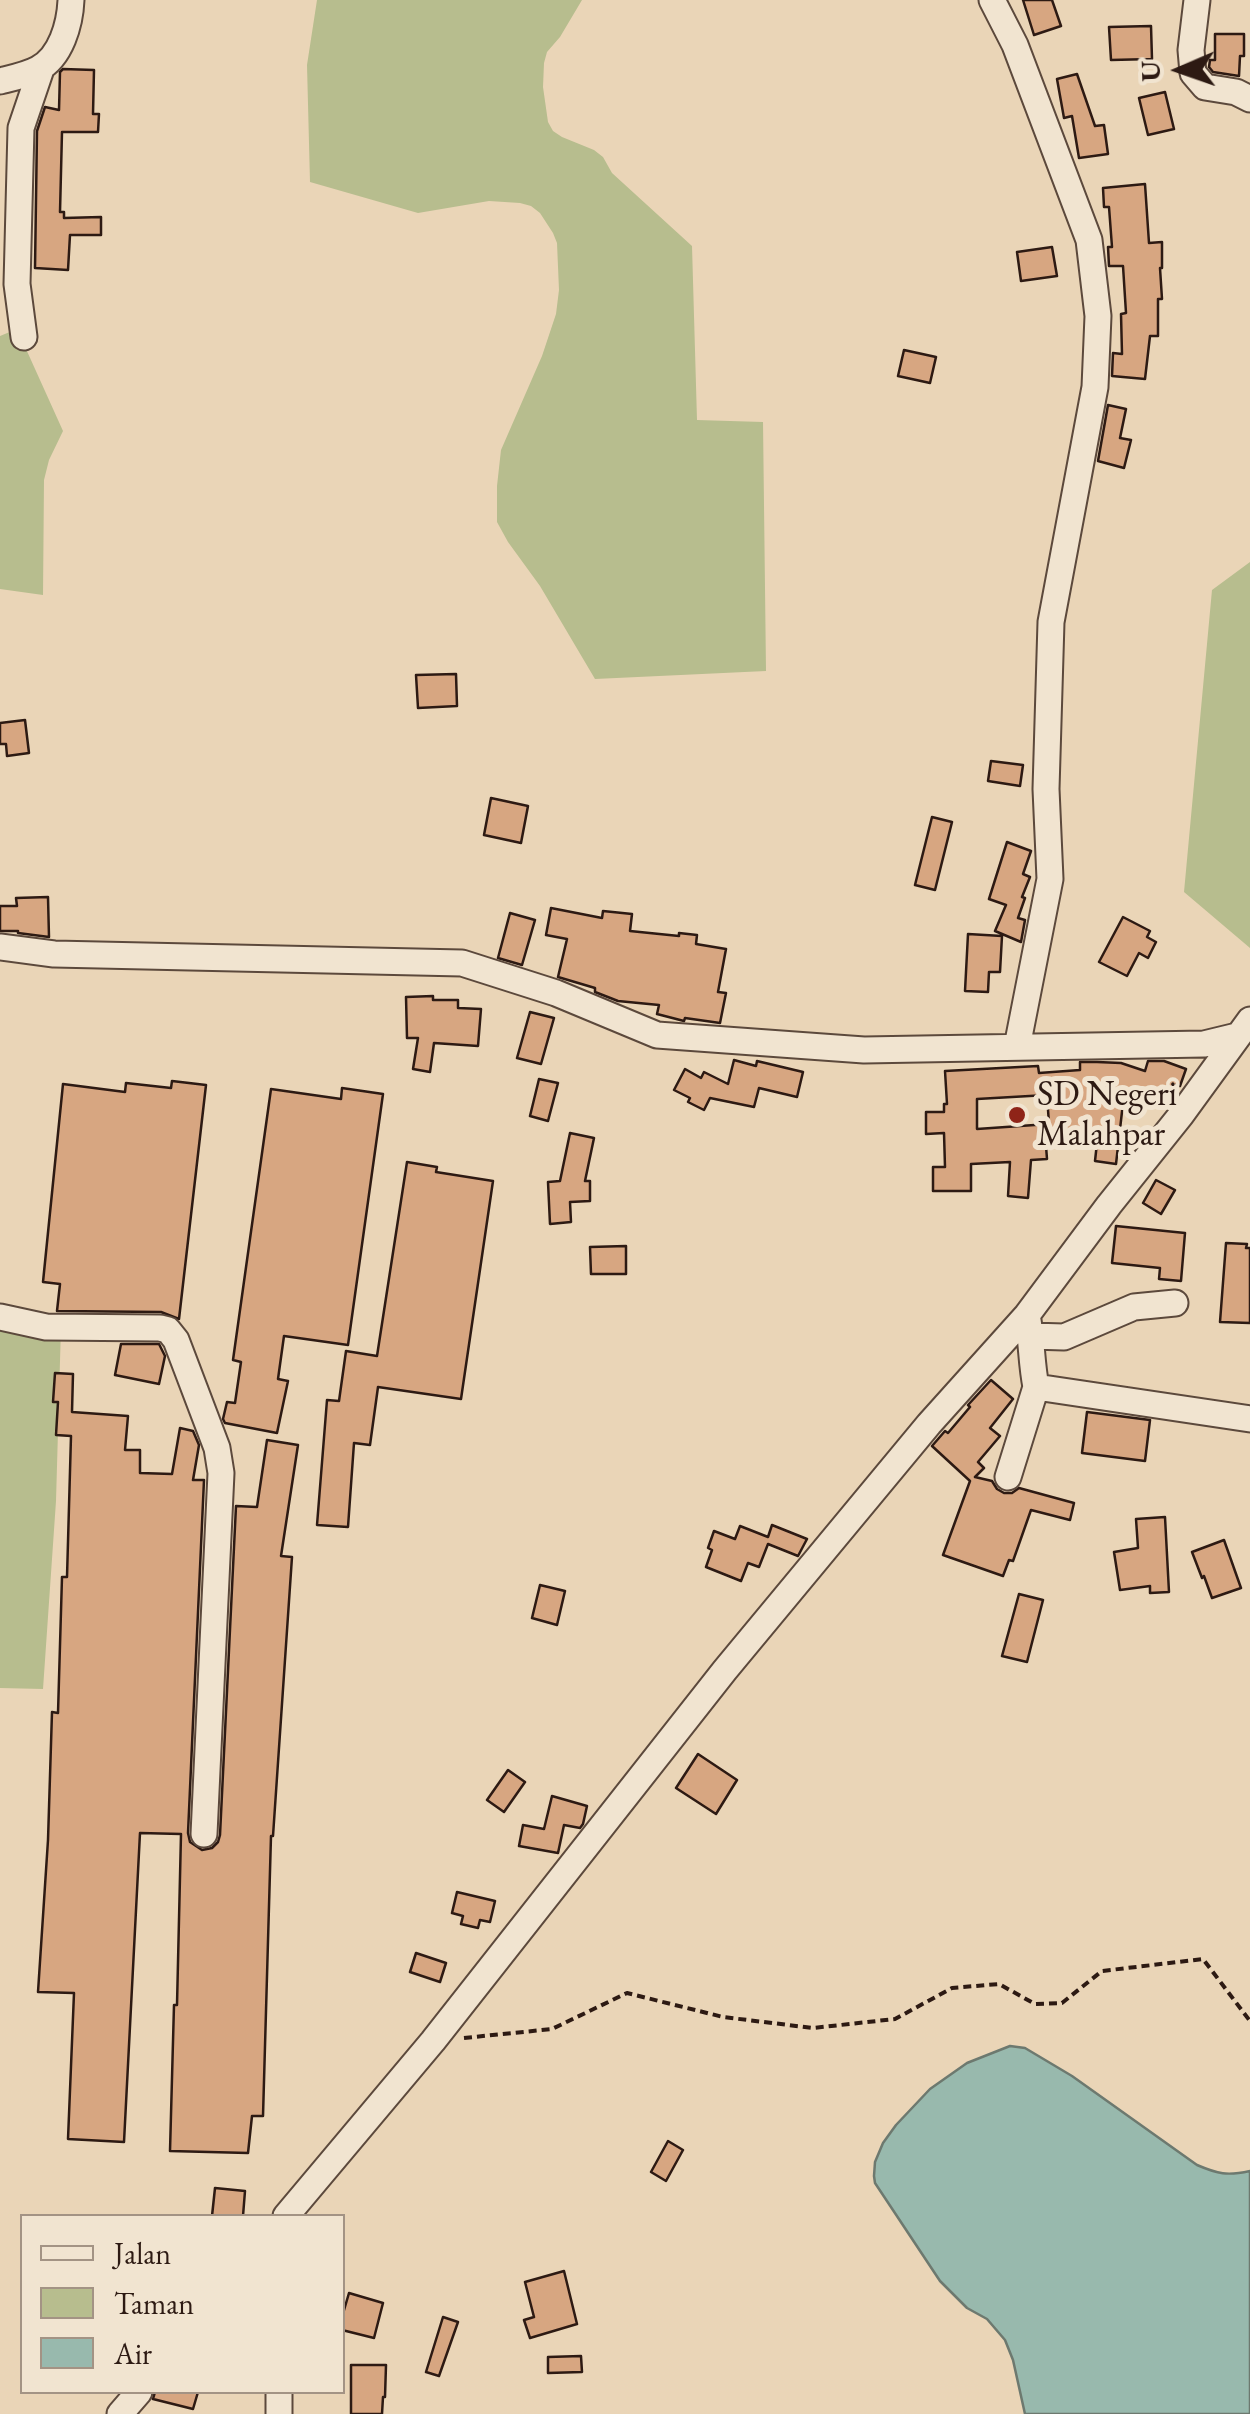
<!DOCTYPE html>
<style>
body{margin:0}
#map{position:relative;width:1250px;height:2414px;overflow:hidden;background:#ead5b7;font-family:"EB Garamond",serif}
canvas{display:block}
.legend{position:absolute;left:20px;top:2214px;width:325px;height:180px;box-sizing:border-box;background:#f1e4d0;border:2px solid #a39384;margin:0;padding:12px 18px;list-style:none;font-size:30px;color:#2d1a13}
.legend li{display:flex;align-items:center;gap:20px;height:50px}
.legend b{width:50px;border:2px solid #a39384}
.north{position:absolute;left:1130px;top:20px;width:100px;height:100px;-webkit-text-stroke:8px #f1e4d0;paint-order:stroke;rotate:268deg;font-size:28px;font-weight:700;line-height:40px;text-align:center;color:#2d1a13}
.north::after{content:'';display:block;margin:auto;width:35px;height:45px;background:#2d1a13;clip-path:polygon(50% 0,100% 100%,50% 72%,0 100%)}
</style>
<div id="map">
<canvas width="1250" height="2414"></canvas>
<ul class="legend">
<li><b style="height:12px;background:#f1e4d0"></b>Jalan</li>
<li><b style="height:28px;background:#b7bd8e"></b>Taman</li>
<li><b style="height:28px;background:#98b9ad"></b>Air</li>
</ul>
<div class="north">U</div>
</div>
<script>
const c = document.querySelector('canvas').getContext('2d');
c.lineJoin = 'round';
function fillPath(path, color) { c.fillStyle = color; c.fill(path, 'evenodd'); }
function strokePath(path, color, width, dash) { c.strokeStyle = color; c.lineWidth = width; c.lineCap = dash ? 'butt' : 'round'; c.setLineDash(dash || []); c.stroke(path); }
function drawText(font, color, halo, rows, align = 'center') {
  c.font = font + ' "EB Garamond",serif'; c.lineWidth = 10; c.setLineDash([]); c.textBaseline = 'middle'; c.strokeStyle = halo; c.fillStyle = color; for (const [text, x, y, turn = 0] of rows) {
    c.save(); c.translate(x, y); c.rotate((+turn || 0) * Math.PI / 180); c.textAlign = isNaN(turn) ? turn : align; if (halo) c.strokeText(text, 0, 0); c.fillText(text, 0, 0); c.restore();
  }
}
fillPath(new Path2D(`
 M317,0H582L560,37L547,52L544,63L543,87L548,122L553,131L562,137L594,150L603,157L612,173L692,246L697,420L763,422L766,671L595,679L540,586L508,542L497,522V486L501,450L542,356L556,314L559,290L557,243L553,233L540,213L531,206L520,203L489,201L418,213L310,182L307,65Z
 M17,329L63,431L49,460L44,480L43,595L0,589V336Z
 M1250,562V948L1184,892L1212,590Z
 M0,1311L61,1326L56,1501L43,1689L0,1688Z`), '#b7bd8e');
const water = new Path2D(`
 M1010,2046L1025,2048L1072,2076L1197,2165C1218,2174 1227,2176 1250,2171V2414H1025L1013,2360L1005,2340L987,2319L967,2308L940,2281L875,2183L874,2176L875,2162L883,2143L896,2125L930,2089L967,2063Z`);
fillPath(water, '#98b9ad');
strokePath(water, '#6d796f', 2.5);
const building = new Path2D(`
 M1023,0H1052L1061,26L1034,35Z
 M1151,26L1152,59L1111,60L1109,27Z
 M1215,34H1244V56H1240L1239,76L1213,72L1209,67L1210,60H1215Z
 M63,69L94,70L93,114H99L98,132H62L60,212H64V218L101,217V235H70L68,270L35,268L37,131L45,107L59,110L60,72Z
 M1077,74L1095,126L1104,125L1108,154L1079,158L1072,116L1064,118L1057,79Z
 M1165,92L1174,129L1148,135L1139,98Z
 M1145,184L1149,243L1162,242V268H1160L1162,299H1158V336H1150L1145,379L1112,376L1113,353L1122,354L1121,314L1126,313L1123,266H1109L1108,247H1112L1109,207H1104L1103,188Z
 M1052,247L1057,276L1021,281L1017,252Z
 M904,350L936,357L930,383L898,376Z
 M1108,405L1126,409L1120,438L1131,440L1124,468L1098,461Z
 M456,674L457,706L418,708L416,675Z
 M25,720L29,753L7,756L6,744H0V723Z
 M991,761L1023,765L1020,786L988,781Z
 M491,798L528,806L521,843L484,835Z
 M932,817L952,822L935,890L915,885Z
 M1007,842L1031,851L1023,874L1030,877L1022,897L1025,898L1018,918L1025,920L1021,942L995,931L1006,905L989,899Z
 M48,897L49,937L18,933V931H0V906H17L16,898Z
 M551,908L602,918L603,911L632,914L630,931L679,936V933L697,935L696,944L726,949L718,992L726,993L720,1023L685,1018L684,1021L657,1014L659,1005L618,1001L595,992V988L558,977L567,939L546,935Z
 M510,913L535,920L522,965L498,958Z
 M1123,917L1150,931L1147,937L1156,942L1148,958L1139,953L1127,976L1099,962Z
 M968,934L1002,936L1000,972H989L988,992L965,991Z
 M433,996V1000H458V1008L481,1009L478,1046L434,1043L430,1072L413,1069L418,1038H407L406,997Z
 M530,1012L554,1018L541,1064L517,1058Z
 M734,1060L756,1066L757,1061L803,1072L797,1097L759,1088L754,1107L710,1098L704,1110L688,1102L690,1098L674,1090L685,1069L701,1078L704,1072L728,1084Z
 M1148,1061H1164L1186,1069L1180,1086L1176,1085L1167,1103L1136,1087L1130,1105L1123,1103L1116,1164L1095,1161L1097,1143L1046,1146L1047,1159L1031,1160L1028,1198L1008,1196L1010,1162L971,1164V1191H933V1167H945L944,1133L926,1134V1112H944V1104H947L945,1071L1038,1066L1039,1073L1080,1070V1062H1097L1121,1063L1145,1071ZM1047,1095L1049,1124L977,1129V1099Z
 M539,1079L558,1083L548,1121L530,1116Z
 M172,1081L206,1085L179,1319L161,1312L57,1311L60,1284L43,1282L63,1084L125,1092L126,1083L171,1088Z
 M342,1088L383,1094L348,1345L284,1336L278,1379L288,1381L277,1433L225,1423L223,1419L227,1402L235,1403L241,1362L233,1360L271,1089L341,1099Z
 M570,1133L594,1138L585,1181H590V1201L570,1202L571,1222L550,1224L548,1182L560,1181Z
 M407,1162L437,1167L436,1172L493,1181L461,1399L378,1387L370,1445L354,1443L348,1527L317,1525L327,1400L339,1401L346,1351L377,1356Z
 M1156,1180L1175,1190L1161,1214L1143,1203Z
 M1116,1226L1185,1233L1181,1281L1159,1279L1160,1268L1112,1263Z
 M1226,1243L1247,1244L1246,1248H1250V1323L1220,1322Z
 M626,1246V1274H591L590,1247Z
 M121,1344H159L165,1356L159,1384L115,1375Z
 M55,1373L73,1374L72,1412L128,1416L125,1450H140V1473L172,1474L180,1428L193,1431L199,1445L193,1480H204L188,1833L190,1842L202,1850L212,1848L218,1842L220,1835L236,1506L257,1507L267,1440L298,1445L281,1556L292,1557L273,1836H271L263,2116H252L248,2153L170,2151L174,2005H177L181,1834L140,1833L124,2142L68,2139L74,1993L38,1992L48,1840L52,1712L58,1713L62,1577H67L71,1436L56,1435L58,1402H53Z
 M991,1380L1013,1399L990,1428L1000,1436L978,1462L984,1468L975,1477L992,1481L997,1489L1004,1493H1012L1019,1488L1074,1503L1070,1520L1031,1510L1013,1561L1009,1560L1003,1576L943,1555L970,1481L932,1446L945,1431L948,1433L970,1407L968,1405Z
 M1087,1412L1150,1420L1145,1461L1082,1453Z
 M1165,1517L1169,1592L1150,1593V1586L1120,1590L1114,1552L1138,1548L1136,1519Z
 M772,1525L807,1539L798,1556L768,1544L759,1567L748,1563L741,1581L706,1567L712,1550L708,1548L714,1531L735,1539L740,1526L768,1537Z
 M1224,1540L1241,1588L1212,1598L1204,1576L1202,1578L1192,1552Z
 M540,1585L565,1591L557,1625L532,1618Z
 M1019,1594L1043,1600L1027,1662L1002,1656Z
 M698,1754L737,1780L716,1814L676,1788Z
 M508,1770L525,1782L504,1812L487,1800Z
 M552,1796L587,1806L583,1824L580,1828L564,1825L558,1853L519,1846L523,1825L544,1829Z
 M457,1892L495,1901L490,1922L480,1920L478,1928L461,1924L463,1916L452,1913Z
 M416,1953L446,1963L440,1982L410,1972Z
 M668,2141L683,2150L666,2181L651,2172Z
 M215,2188L245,2191L243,2216H212Z
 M564,2271L577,2324L530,2338L524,2320L534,2317L525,2282Z
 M349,2293L383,2303L374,2338L342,2330V2317Z
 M443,2317L458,2322L439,2376L426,2372Z
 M581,2356L582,2372L548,2373V2357Z
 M351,2365H386L385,2397H383L382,2414H351Z
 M155,2392H198L193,2409L153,2399Z`);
fillPath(building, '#d7a681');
strokePath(building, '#2d1a13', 2.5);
const minor = new Path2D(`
 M992,0L1015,45L1089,240L1098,316L1095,387L1051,622L1046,789L1050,879L1017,1047
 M1197,0L1191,50L1193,73L1205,87L1236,92L1250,99
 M0,81C12,78 27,75 38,69C61,57 70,24 71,0
 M24,337L17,284L21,128L41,69
 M0,947L54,954L462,963L556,993L657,1035L864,1050L1204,1044L1237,1036
 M1027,1315C1032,1339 1031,1362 1036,1387L1250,1419
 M0,1317L46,1327L160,1328L168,1330L176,1340L217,1448L221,1473L204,1834
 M1031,1336L1064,1337L1134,1307L1175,1303
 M1008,1477L1036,1387
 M286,2216L433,2041L725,1670L929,1424L1027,1315L1109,1205L1181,1115L1250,1020
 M120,2414L139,2392
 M279,2414V2392`);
strokePath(minor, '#5c493c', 29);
strokePath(new Path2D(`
 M464,2038L552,2029L627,1993L723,2017L813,2028L895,2019L952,1988L999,1984L1035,2004L1062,2003L1102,1971L1203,1959L1250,2021`), '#2d1a13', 4, [8, 5]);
strokePath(minor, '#f1e4d0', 25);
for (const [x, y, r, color] of [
 [1017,1115,10,"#8f2418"]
]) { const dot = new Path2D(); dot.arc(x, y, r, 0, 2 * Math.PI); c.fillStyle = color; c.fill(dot); strokePath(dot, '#f1e4d0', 4); }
drawText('35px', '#2d1a13', '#f1e4d0', [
 ["SD Negeri",1037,1095],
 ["Malahpar",1037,1135]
], 'left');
</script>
